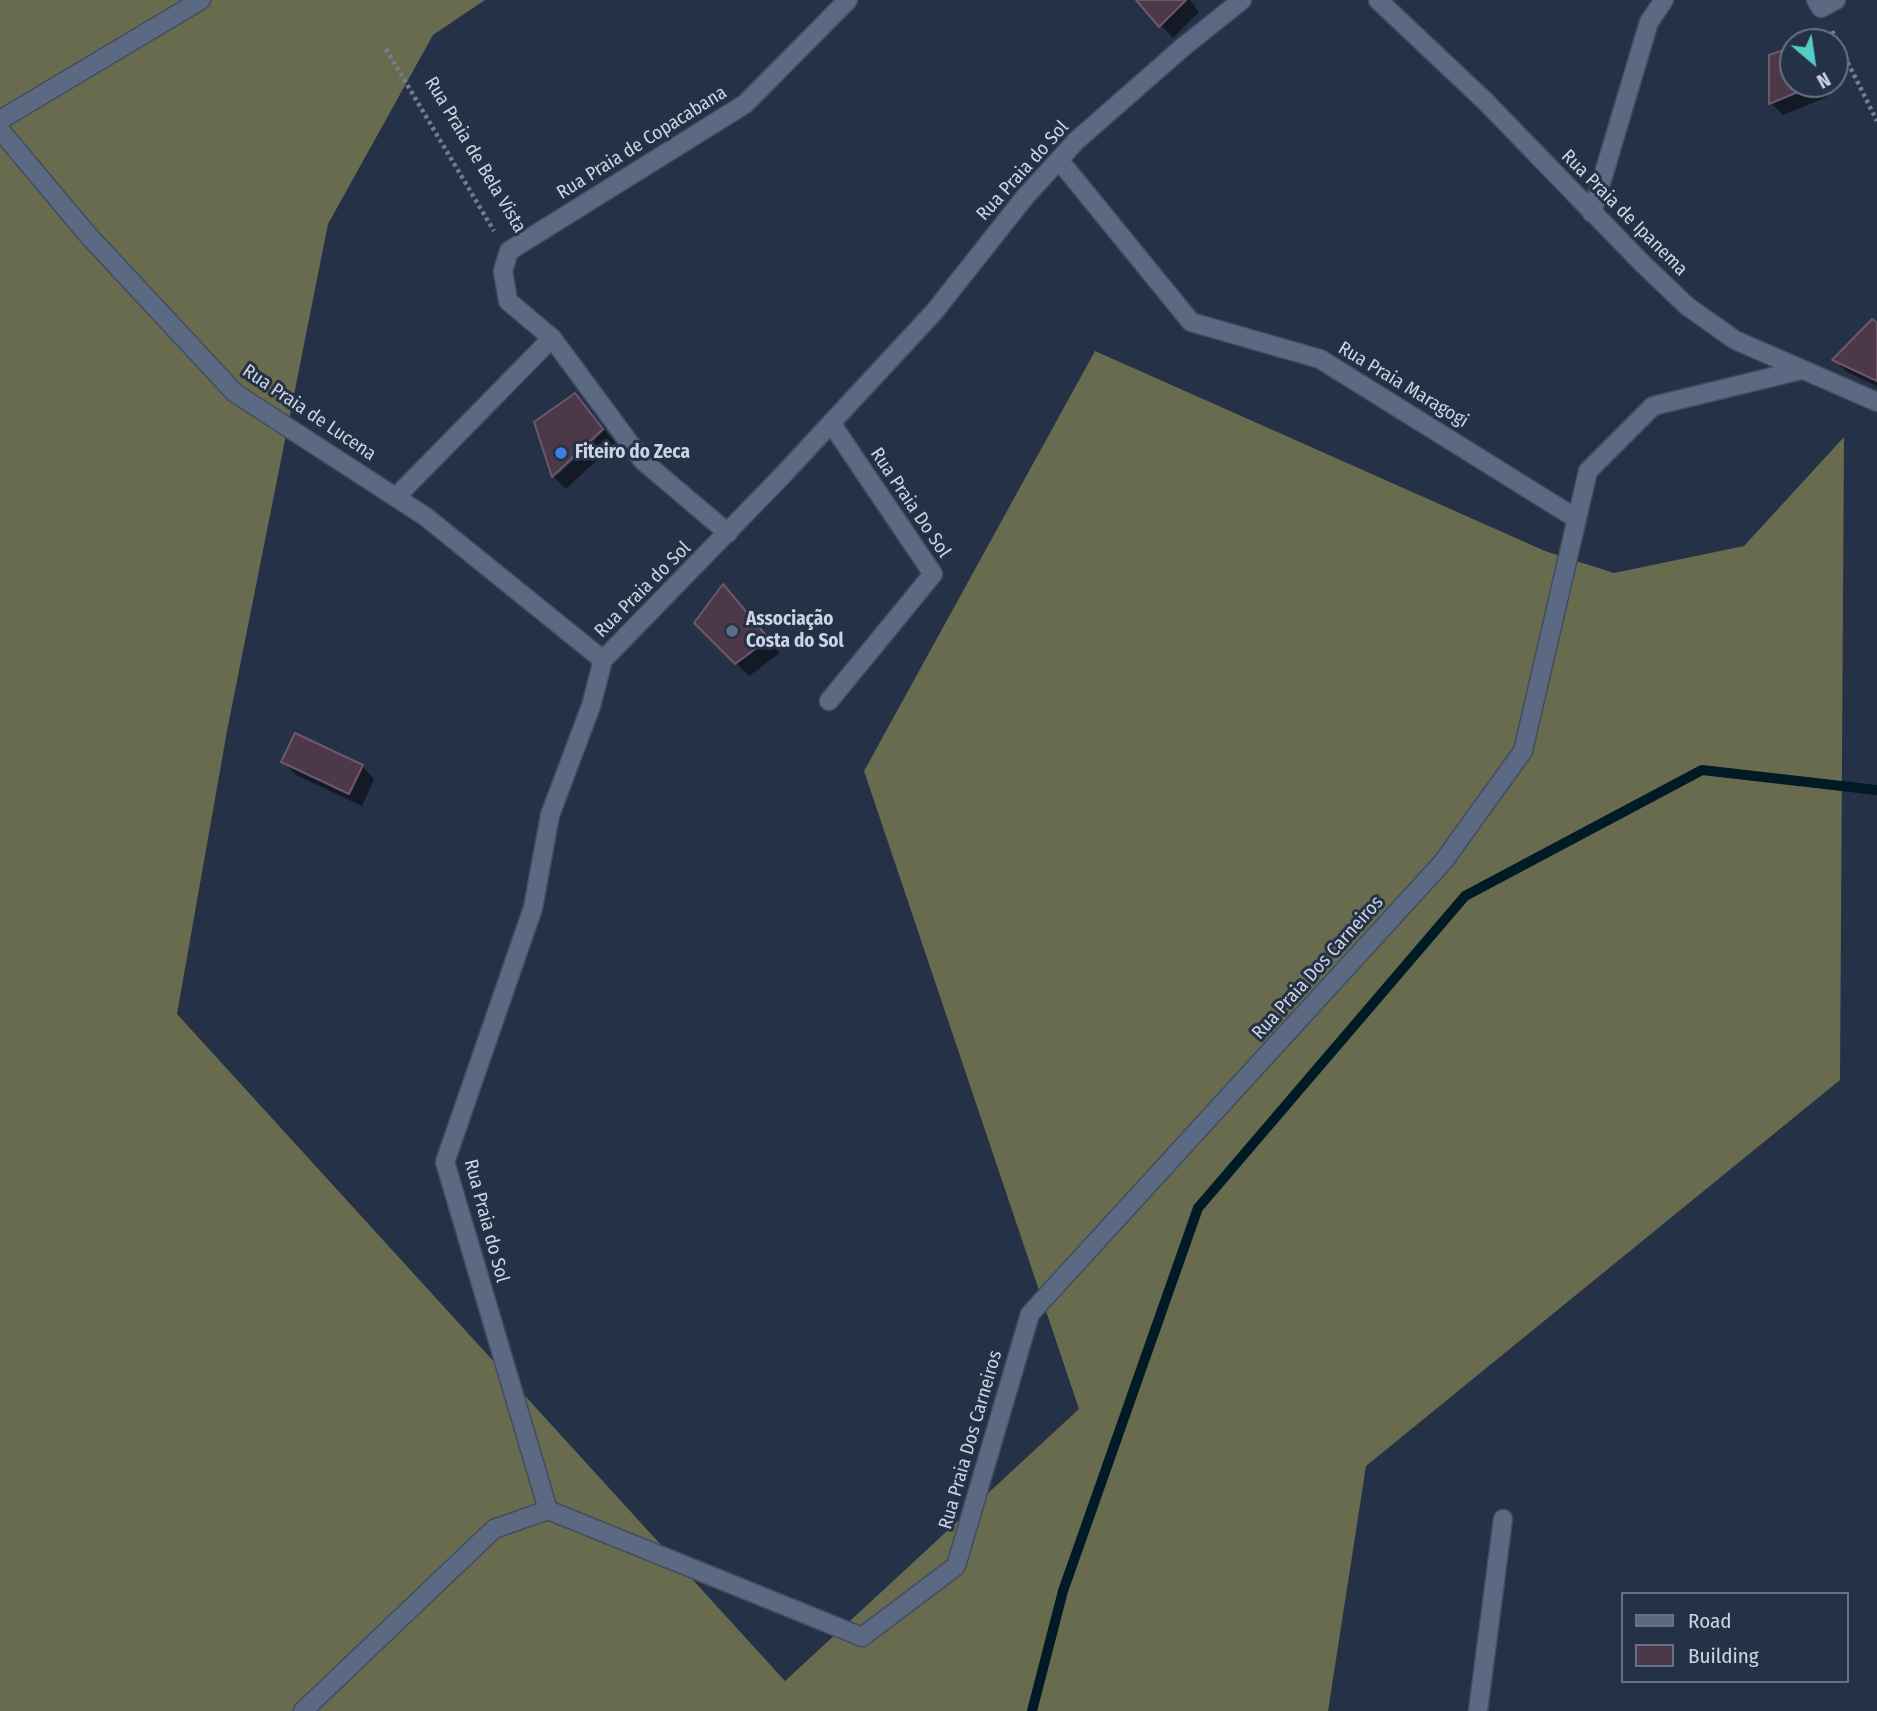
<!DOCTYPE html>
<meta charset="utf-8">
<style>
body{margin:0}
#map{position:relative;width:1877px;height:1711px;overflow:hidden;background:#243146;font-family:"Fira Sans Condensed",sans-serif}
canvas{display:block}
.legend{position:absolute;left:1621px;top:1592px;width:228px;height:91px;box-sizing:border-box;background:#243146;border:2px solid #677284;margin:0;padding:9px 12px;list-style:none;font-size:21px;color:#ccd4e2}
.legend li{display:flex;align-items:center;gap:14px;height:35px}
.legend b{width:35px;border:2px solid #677284}
.north{position:absolute;left:1779px;top:28px;width:70px;height:70px;box-sizing:border-box;background:#243146;border:2px solid #677284;border-radius:50%;rotate:151deg;font-size:19px;font-weight:700;line-height:28px;text-align:center;color:#ccd4e2}
.north::after{content:'';display:block;margin:auto;width:24px;height:32px;background:#54cdc7;clip-path:polygon(50% 0,100% 100%,50% 72%,0 100%)}
</style>
<div id="map">
<canvas width="1877" height="1711"></canvas>
<ul class="legend">
<li><b style="height:9px;background:#5b6a82"></b>Road</li>
<li><b style="height:19px;background:#4d384a"></b>Building</li>
</ul>
<div class="north">N</div>
</div>
<script>
const c = document.querySelector('canvas').getContext('2d');
c.lineJoin = 'round';
function fillPath(path, color) { c.fillStyle = color; c.fill(path, 'evenodd'); }
function strokePath(path, color, width, dash) { c.strokeStyle = color; c.lineWidth = width; c.lineCap = dash ? 'butt' : 'round'; c.setLineDash(dash || []); c.stroke(path); }
function drawText(font, color, halo, rows, align = 'center') {
  c.font = font + ' "Fira Sans Condensed",sans-serif'; c.lineWidth = 6; c.setLineDash([]); c.textBaseline = 'middle'; c.strokeStyle = halo; c.fillStyle = color; for (const [text, x, y, turn = 0] of rows) {
    c.save(); c.translate(x, y); c.rotate((+turn || 0) * Math.PI / 180); c.textAlign = isNaN(turn) ? turn : align; if (halo) c.strokeText(text, 0, 0); c.fillText(text, 0, 0); c.restore();
  }
}
fillPath(new Path2D(`
 M0,0H485L433,35L328,224L227,731L177,1014L785,1681L1079,1409L864,771L1095,351L1545,551L1614,573L1744,546L1844,437L1840,1080L1366,1466L1328,1711H0Z`), '#696b4f');
fillPath(new Path2D(`
 M1138,0H1190L1199,12L1173,38Z
 M1793,49V84H1826L1827,97L1783,115L1771,103Z
 M1877,325V386L1847,372L1834,360Z
 M575,395L603,428L558,470V475L605,430L615,443L566,489L554,477L536,422Z
 M724,586L780,653L749,676L696,623Z
 M283,762L362,766L374,779L362,806L296,775Z`), '#0007');
strokePath(new Path2D(`
 M1032,1711L1063,1591L1198,1208L1465,896L1702,770L1877,790`), '#001b26', 10);
const building = new Path2D(`
 M1136,0H1186L1159,27Z
 M1793,47V84L1815,85L1769,104V55Z
 M1872,319L1877,323V381L1832,360Z
 M575,393L603,429L552,477L534,422Z
 M723,584L769,639L735,664L694,623Z
 M295,733L363,765L349,794L281,762Z`);
fillPath(building, '#4d384a');
strokePath(building, '#6e576b', 2);
const minor = new Path2D(`
 M1378,0L1486,102L1641,262L1687,306L1735,340L1877,402
 M1816,0L1821,8L1836,0
 M0,120L201,0
 M0,130L88,235L235,393L426,517L603,660
 M1059,160L1191,322L1320,359L1577,519
 M1592,213L1649,22L1664,0
 M396,497L552,338
 M728,533L643,461L552,338L508,301L503,271L509,251L745,104L848,0
 M829,701L933,574L831,423
 M548,1510L445,1162L533,908L550,815L591,706L603,660L782,476L934,312L1025,197L1076,141L1182,48L1242,0
 M303,1711L494,1529L548,1510L862,1637L956,1566L1030,1314L1443,862L1523,751L1588,471L1653,406L1801,370
 M1478,1711L1503,1519`);
strokePath(minor, '#424d5f', 21);
strokePath(new Path2D(`
 M1832,31L1877,121
 M386,49L494,231`), '#727d8f', 4.5, [3.5, 3.5]);
strokePath(minor, '#5b6a82', 18);
for (const [x, y, r, color] of [
 [561,453,7,"#3f7fe0"],
 [732,631,7,"#5c6f8a"]
]) { const dot = new Path2D(); dot.arc(x, y, r, 0, 2 * Math.PI); c.fillStyle = color; c.fill(dot); strokePath(dot, '#243146', 2.5); }
drawText('19px', '#ccd4e2', '#243146', [
 ["Rua Praia de Copacabana",642,143,-32],
 ["Rua Praia de Bela Vista",475,155,59],
 ["Rua Praia do Sol",1023,171,-48],
 ["Rua Praia de Ipanema",1624,213,45],
 ["Rua Praia Maragogi",1403,385,31],
 ["Rua Praia de Lucena",309,413,34],
 ["Rua Praia Do Sol",910,503,56],
 ["Rua Praia do Sol",643,590,-45],
 ["Rua Praia Dos Carneiros",1318,968,-48],
 ["Rua Praia do Sol",486,1221,75],
 ["Rua Praia Dos Carneiros",971,1440,-74]
]);
drawText('bold 19px', '#ccd4e2', '#243146', [
 ["Fiteiro do Zeca",575,453],
 ["Associação",746,620],
 ["Costa do Sol",746,642]
], 'left');
</script>
